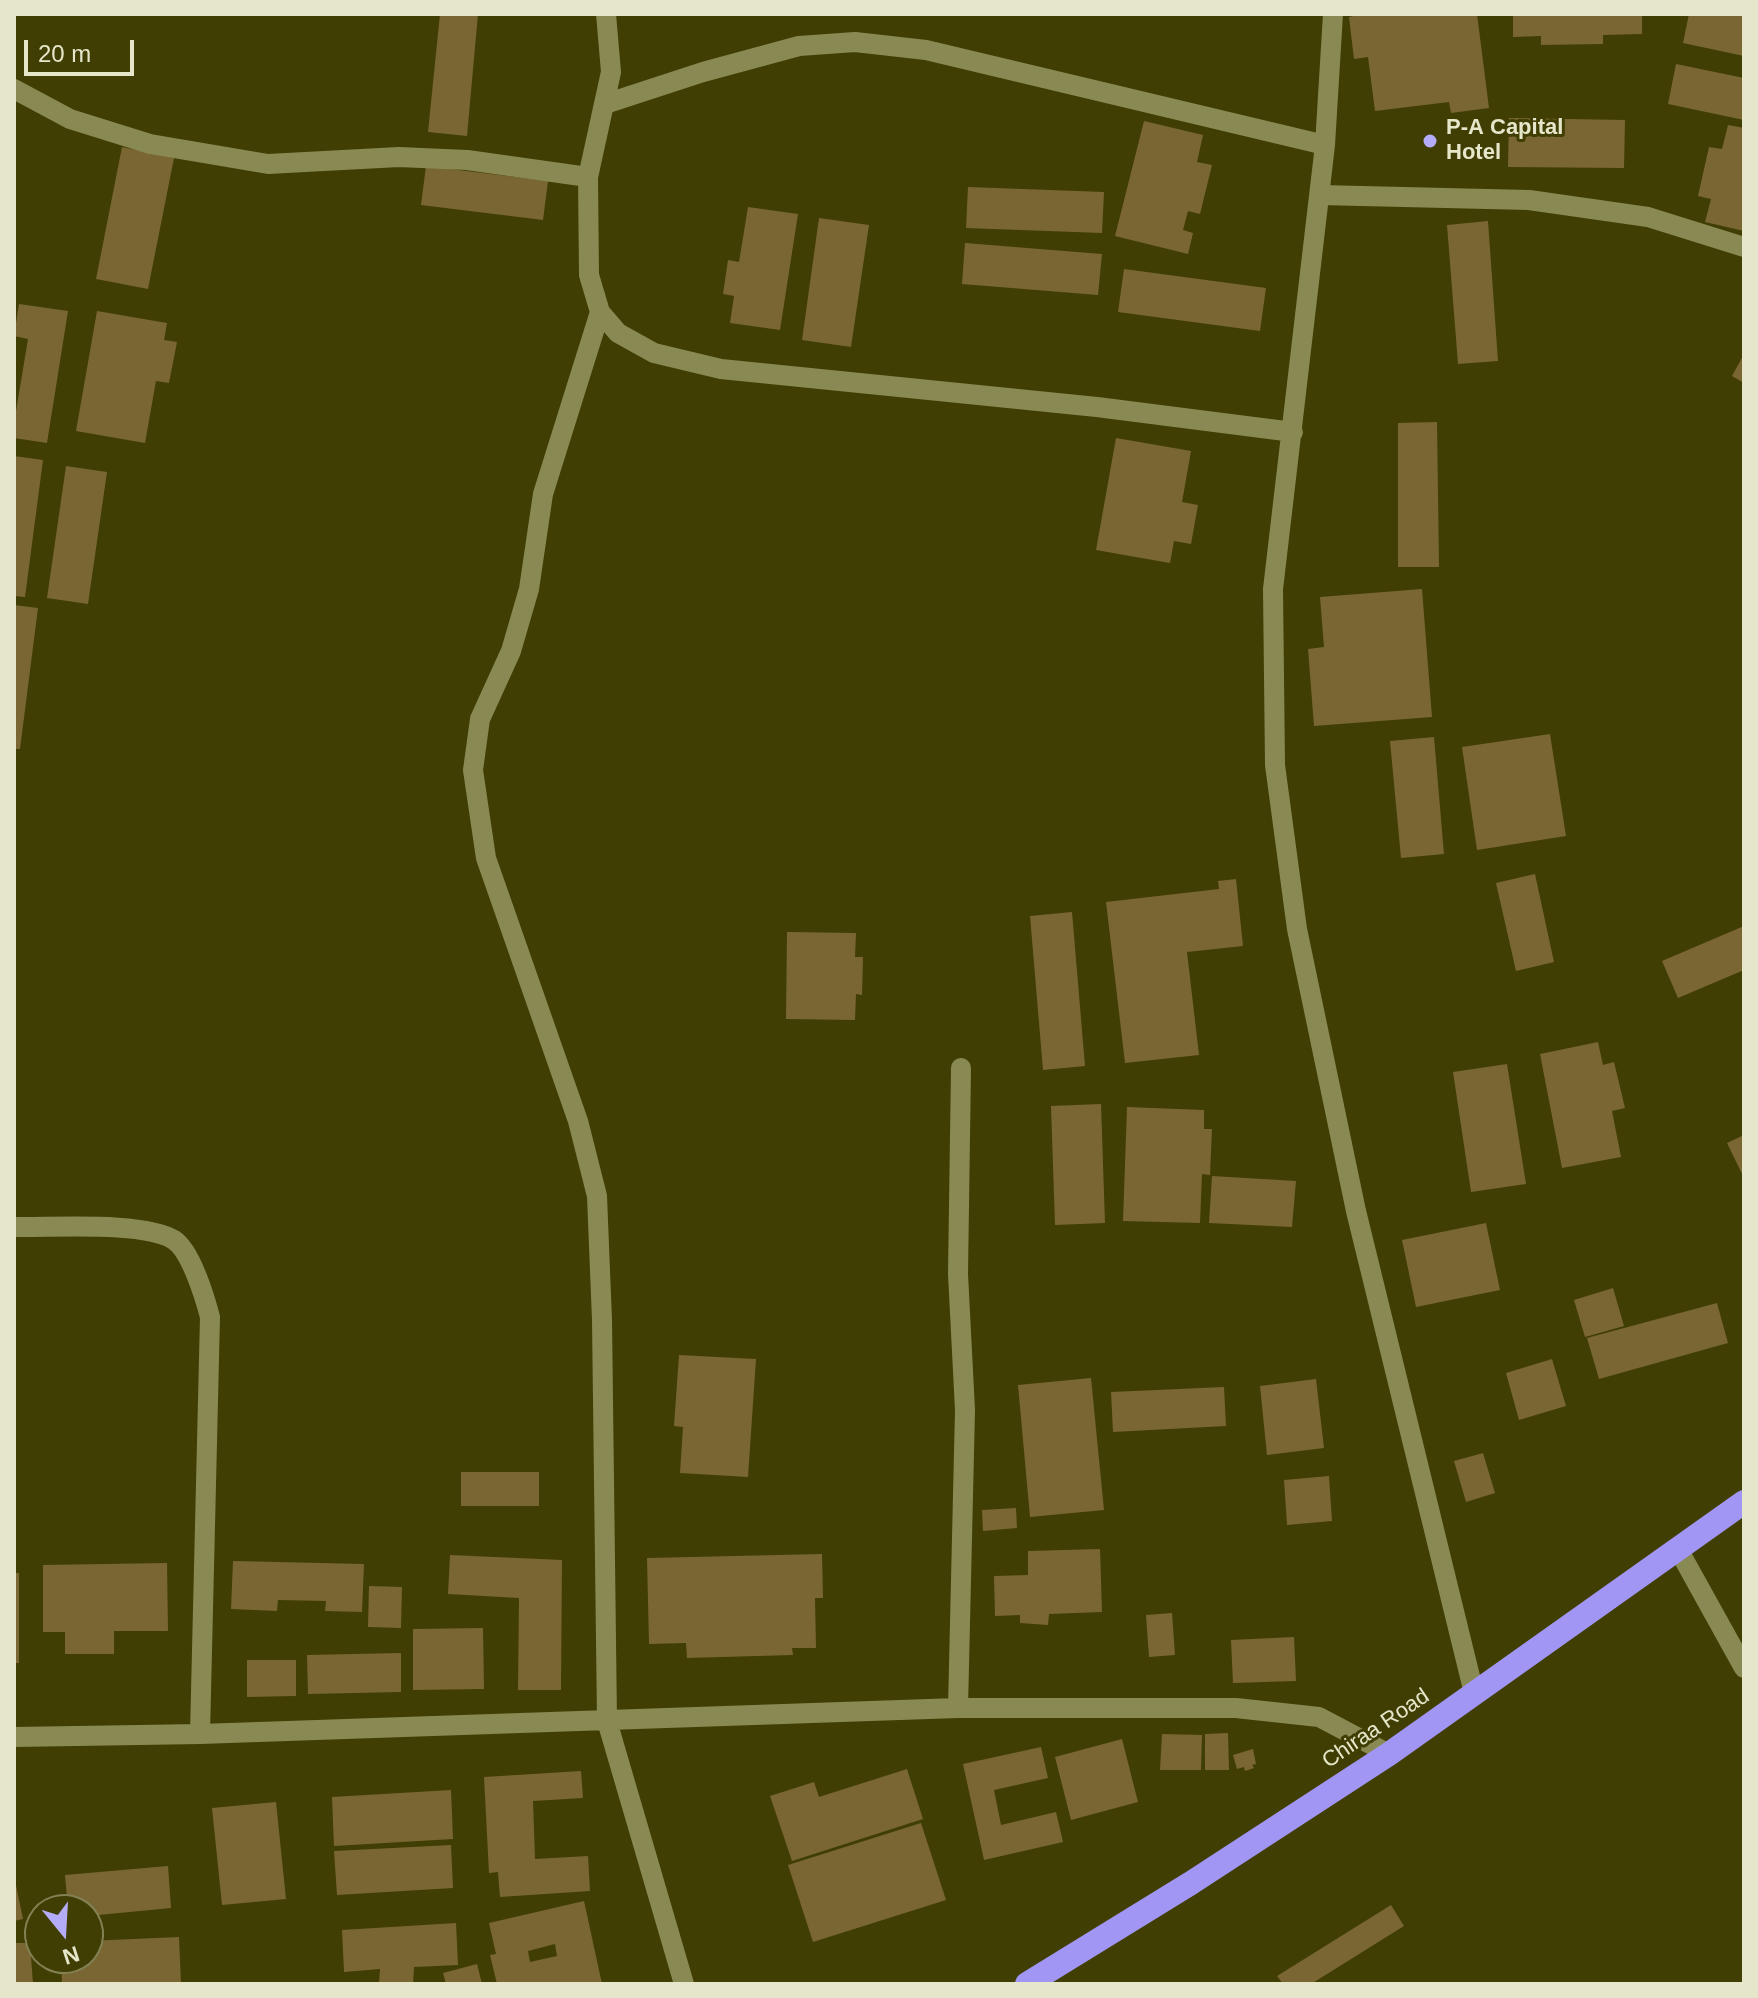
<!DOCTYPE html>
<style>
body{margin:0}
#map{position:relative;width:1758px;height:1998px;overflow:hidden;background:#403e03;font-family:Arial,sans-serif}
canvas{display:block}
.frame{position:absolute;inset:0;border:16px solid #e5e6ca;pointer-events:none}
.north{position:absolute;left:24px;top:1894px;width:80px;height:80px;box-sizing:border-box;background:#403e03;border:2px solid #828153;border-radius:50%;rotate:162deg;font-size:22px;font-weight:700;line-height:32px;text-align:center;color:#e5e6ca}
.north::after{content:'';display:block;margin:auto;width:28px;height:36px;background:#b4acf9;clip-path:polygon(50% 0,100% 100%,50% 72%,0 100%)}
.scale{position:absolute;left:24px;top:40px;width:110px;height:36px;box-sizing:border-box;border:4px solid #e5e6ca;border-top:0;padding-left:10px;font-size:24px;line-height:28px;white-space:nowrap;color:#e5e6ca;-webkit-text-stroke:6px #403e03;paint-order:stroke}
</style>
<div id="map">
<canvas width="1758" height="1998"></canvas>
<div class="frame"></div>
<div class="north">N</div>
<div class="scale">20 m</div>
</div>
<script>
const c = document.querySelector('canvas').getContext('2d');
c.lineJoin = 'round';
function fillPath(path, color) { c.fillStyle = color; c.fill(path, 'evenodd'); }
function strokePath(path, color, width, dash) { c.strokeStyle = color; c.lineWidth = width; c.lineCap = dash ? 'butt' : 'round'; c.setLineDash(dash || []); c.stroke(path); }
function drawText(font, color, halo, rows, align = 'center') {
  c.font = font + ' Arial,sans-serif'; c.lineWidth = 6; c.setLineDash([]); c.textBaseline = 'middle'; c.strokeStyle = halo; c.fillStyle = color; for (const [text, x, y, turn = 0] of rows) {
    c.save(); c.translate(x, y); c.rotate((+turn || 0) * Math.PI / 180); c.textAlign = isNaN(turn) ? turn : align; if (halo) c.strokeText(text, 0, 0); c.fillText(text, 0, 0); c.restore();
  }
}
fillPath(new Path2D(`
 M440,14H478L467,136L428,132Z
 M1363,14H1477L1489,108L1451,113L1449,102L1375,111L1368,57L1354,59L1349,17Z
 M1513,14H1642V34L1603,35V44L1541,45V36L1513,37Z
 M1689,14H1744V56L1683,43Z
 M1676,64L1744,78V120L1668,104Z
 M1509,118L1625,120L1624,168L1508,167Z
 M1144,121L1203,135L1197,162L1212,165L1200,214L1188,211L1183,230L1193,233L1188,254L1115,236Z
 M1728,125L1744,128V231L1705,222L1711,199L1698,196L1709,147L1722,149Z
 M122,147L174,158L148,289L96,279Z
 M426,166L548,181L543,220L421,205Z
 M968,187L1104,192L1102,233L966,228Z
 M748,207L798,214L780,330L730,323L734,296L723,294L728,260L739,262Z
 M819,218L869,225L851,347L802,340Z
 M1488,221L1498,361L1458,364L1447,225Z
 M965,243L1102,254L1098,295L962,284Z
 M1124,269L1266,288L1260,331L1118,312Z
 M19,304L68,311L47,443L14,438V423L28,339L14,336Z
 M97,311L167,323L164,340L177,342L169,383L156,381L145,443L76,431Z
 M1744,354V383L1732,376Z
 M1437,422L1439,567H1398V423Z
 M1116,438L1191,451L1182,502L1198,505L1191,544L1174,541L1170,563L1096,550Z
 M14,456L43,460L25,597L14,596Z
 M66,466L107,472L88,604L47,598Z
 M1422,589L1432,717L1314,726L1308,649L1324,647L1320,597Z
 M14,605L38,608L20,749H14Z
 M1550,734L1566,836L1477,850L1462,747Z
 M1434,737L1444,854L1401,858L1390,741Z
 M1535,874L1554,962L1516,971L1496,883Z
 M1236,879L1243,946L1187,952L1199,1055L1125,1063L1106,902L1219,889L1218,881Z
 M1072,912L1085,1066L1043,1070L1030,916Z
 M1744,926V970L1678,998L1662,961Z
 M787,932L856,933L855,957H863L862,995L856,994L855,1020L786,1019Z
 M1598,1042L1603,1065L1614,1062L1625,1108L1612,1111L1621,1157L1562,1168L1540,1054Z
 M1507,1064L1526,1184L1471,1192L1453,1072Z
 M1101,1104L1105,1223L1055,1225L1051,1106Z
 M1127,1107L1204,1110V1129H1212L1210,1175L1202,1174L1200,1223L1123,1221Z
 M1744,1135V1178L1727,1143Z
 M1212,1176L1296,1181L1292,1227L1209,1223Z
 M1486,1223L1500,1290L1416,1307L1402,1240Z
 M1613,1288L1624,1326L1585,1337L1574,1300Z
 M1717,1303L1728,1343L1599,1379L1587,1338Z
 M679,1355L756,1359L748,1477L680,1473L683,1427L674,1426Z
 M1552,1359L1566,1406L1519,1420L1506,1373Z
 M1091,1378L1104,1510L1030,1517L1018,1385Z
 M1316,1379L1324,1448L1267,1455L1260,1386Z
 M1224,1387L1226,1426L1113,1432L1111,1392Z
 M1483,1453L1495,1493L1466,1502L1454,1461Z
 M461,1472H539V1506H461Z
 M1329,1476L1332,1521L1287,1525L1284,1480Z
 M1016,1508L1017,1528L983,1531L982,1510Z
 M1100,1549L1102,1612L1049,1614L1048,1625L1020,1623V1615L995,1616L994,1576L1028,1575V1551Z
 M822,1554L823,1598H815L816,1648H792L793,1655L687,1658L686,1643L649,1644L647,1558Z
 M450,1555L562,1560L561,1690H518L519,1598L448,1594Z
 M233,1561L364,1564L362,1612L325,1611L326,1601L278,1600L277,1611L231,1609Z
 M167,1563L168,1631H114V1654H65V1632H43V1565Z
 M14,1573H19V1663H14Z
 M369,1586L402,1587L401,1628L368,1627Z
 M1172,1613L1175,1655L1149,1657L1146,1615Z
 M483,1628L484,1689L413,1690V1629Z
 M1294,1637L1296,1681L1233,1683L1231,1640Z
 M401,1653V1692L308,1694L307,1655Z
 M247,1660H296V1696L247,1697Z
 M1228,1733L1229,1770H1205V1734Z
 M1162,1734L1202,1735L1201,1770H1160Z
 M1122,1739L1138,1802L1071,1820L1055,1757Z
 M1041,1747L1048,1778L994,1790L1001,1825L1056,1812L1063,1842L984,1860L963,1764Z
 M1253,1749L1256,1764L1252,1765L1254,1768L1245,1771L1244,1767L1237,1769L1233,1755Z
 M907,1769L923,1819L792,1861L770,1796L814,1782L819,1797Z
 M581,1771L583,1798L533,1801L535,1859L588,1856L590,1891L500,1897L498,1872L489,1873L484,1777Z
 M451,1790L453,1839L334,1846L332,1797Z
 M276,1802L286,1899L222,1905L212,1808Z
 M921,1823L946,1900L813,1942L788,1865Z
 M451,1845L453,1888L337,1895L334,1851Z
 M168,1866L171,1908L88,1916V1910H68L65,1875Z
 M14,1876L23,1919L14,1921Z
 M584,1901L602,1984H497L490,1955L496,1954L489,1923ZM555,1944L557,1956L530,1962L528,1951Z
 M1391,1905L1404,1926L1311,1984H1283L1277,1976Z
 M456,1923L458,1965L414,1967L413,1984H379L380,1969L344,1972L342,1930Z
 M179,1937L181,1984H62L61,1958H88V1941Z
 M14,1943H30L33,1984H14Z
 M477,1964L482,1984H446L443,1973Z`), '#7a6632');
strokePath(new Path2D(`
 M606,14L611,72L588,177L589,275L600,312L618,333L654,353L721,369L1097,407L1293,432
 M1333,14L1325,145L1273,589L1275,765L1297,929L1356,1211L1474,1693
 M14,89L70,119L150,144L268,164L399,157L467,160L588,177
 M605,104L703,72L799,46L855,42L926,50L1325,145
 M1320,195L1529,200L1648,217L1744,247
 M600,312L543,494L529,589L511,651L480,719L473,770L486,858L578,1121L597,1196L602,1320L607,1721L684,1984
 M14,1227C52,1228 144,1221 174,1240C191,1251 205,1298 210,1317L200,1734
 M1678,1549L1744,1668
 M958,1708L965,1410L958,1274L961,1068
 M14,1737L200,1734L958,1708H1236L1319,1717L1389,1754`), '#898a53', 20);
strokePath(new Path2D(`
 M1027,1984L1191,1883L1389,1754L1744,1502`), '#a296f4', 24);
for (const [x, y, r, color] of [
 [1430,141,8,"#b4acf9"]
]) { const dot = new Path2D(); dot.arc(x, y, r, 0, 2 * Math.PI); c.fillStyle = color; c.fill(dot); strokePath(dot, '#403e03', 3); }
drawText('bold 22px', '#e5e6ca', '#403e03', [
 ["P-A Capital",1446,128],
 ["Hotel",1446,153]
], 'left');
drawText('22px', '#e5e6ca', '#403e03', [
 ["Chiraa Road",1376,1729,-34]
]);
</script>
